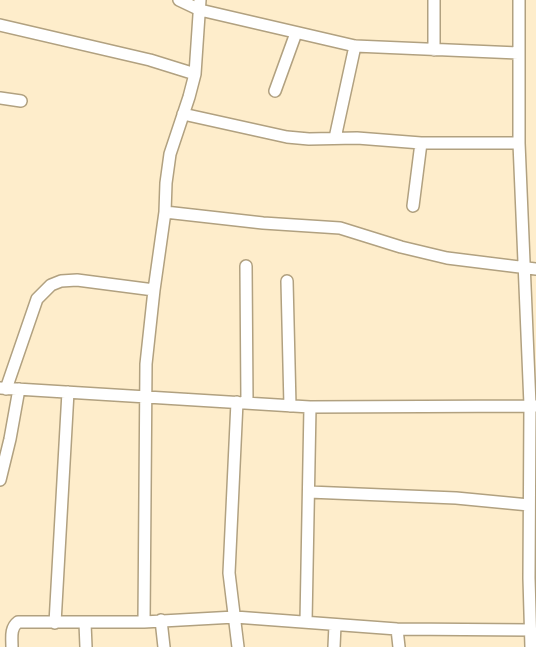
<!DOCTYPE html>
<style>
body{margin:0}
canvas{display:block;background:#feedcb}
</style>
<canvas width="536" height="647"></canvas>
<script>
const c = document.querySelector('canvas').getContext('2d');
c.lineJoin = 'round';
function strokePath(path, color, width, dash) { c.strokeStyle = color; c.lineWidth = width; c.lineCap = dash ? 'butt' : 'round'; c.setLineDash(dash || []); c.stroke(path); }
const minor = new Path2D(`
 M179,0L200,10L355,46L518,53
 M519,0V143L530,405L529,578L531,647
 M0,25L150,60L195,74
 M434,50V0
 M275,91L296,33
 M0,98L21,101
 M183,114L287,137L309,139L357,138L421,143H519
 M335,138L355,46
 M413,206L421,143
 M165,212L263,223L340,228L401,247L447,258L536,269
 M246,266L247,402
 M287,281L290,406
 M0,388L310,407L535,406
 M6,389L37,299L51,285L61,281L77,280L154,290
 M237,402L229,573L238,647
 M0,480L10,439L19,389
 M309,492L456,498L529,505
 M161,620L164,647
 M144,622L146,364L154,290L165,212L166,183L170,154L189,97L195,74L200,0
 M306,622L310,407
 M55,623L68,392
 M85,623L86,647
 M397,629L399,647
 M12,647C12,638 10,628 18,622H144L235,617L397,629L531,630
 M334,647L335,625`);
strokePath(minor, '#b1a180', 14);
strokePath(minor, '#fff', 11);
</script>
